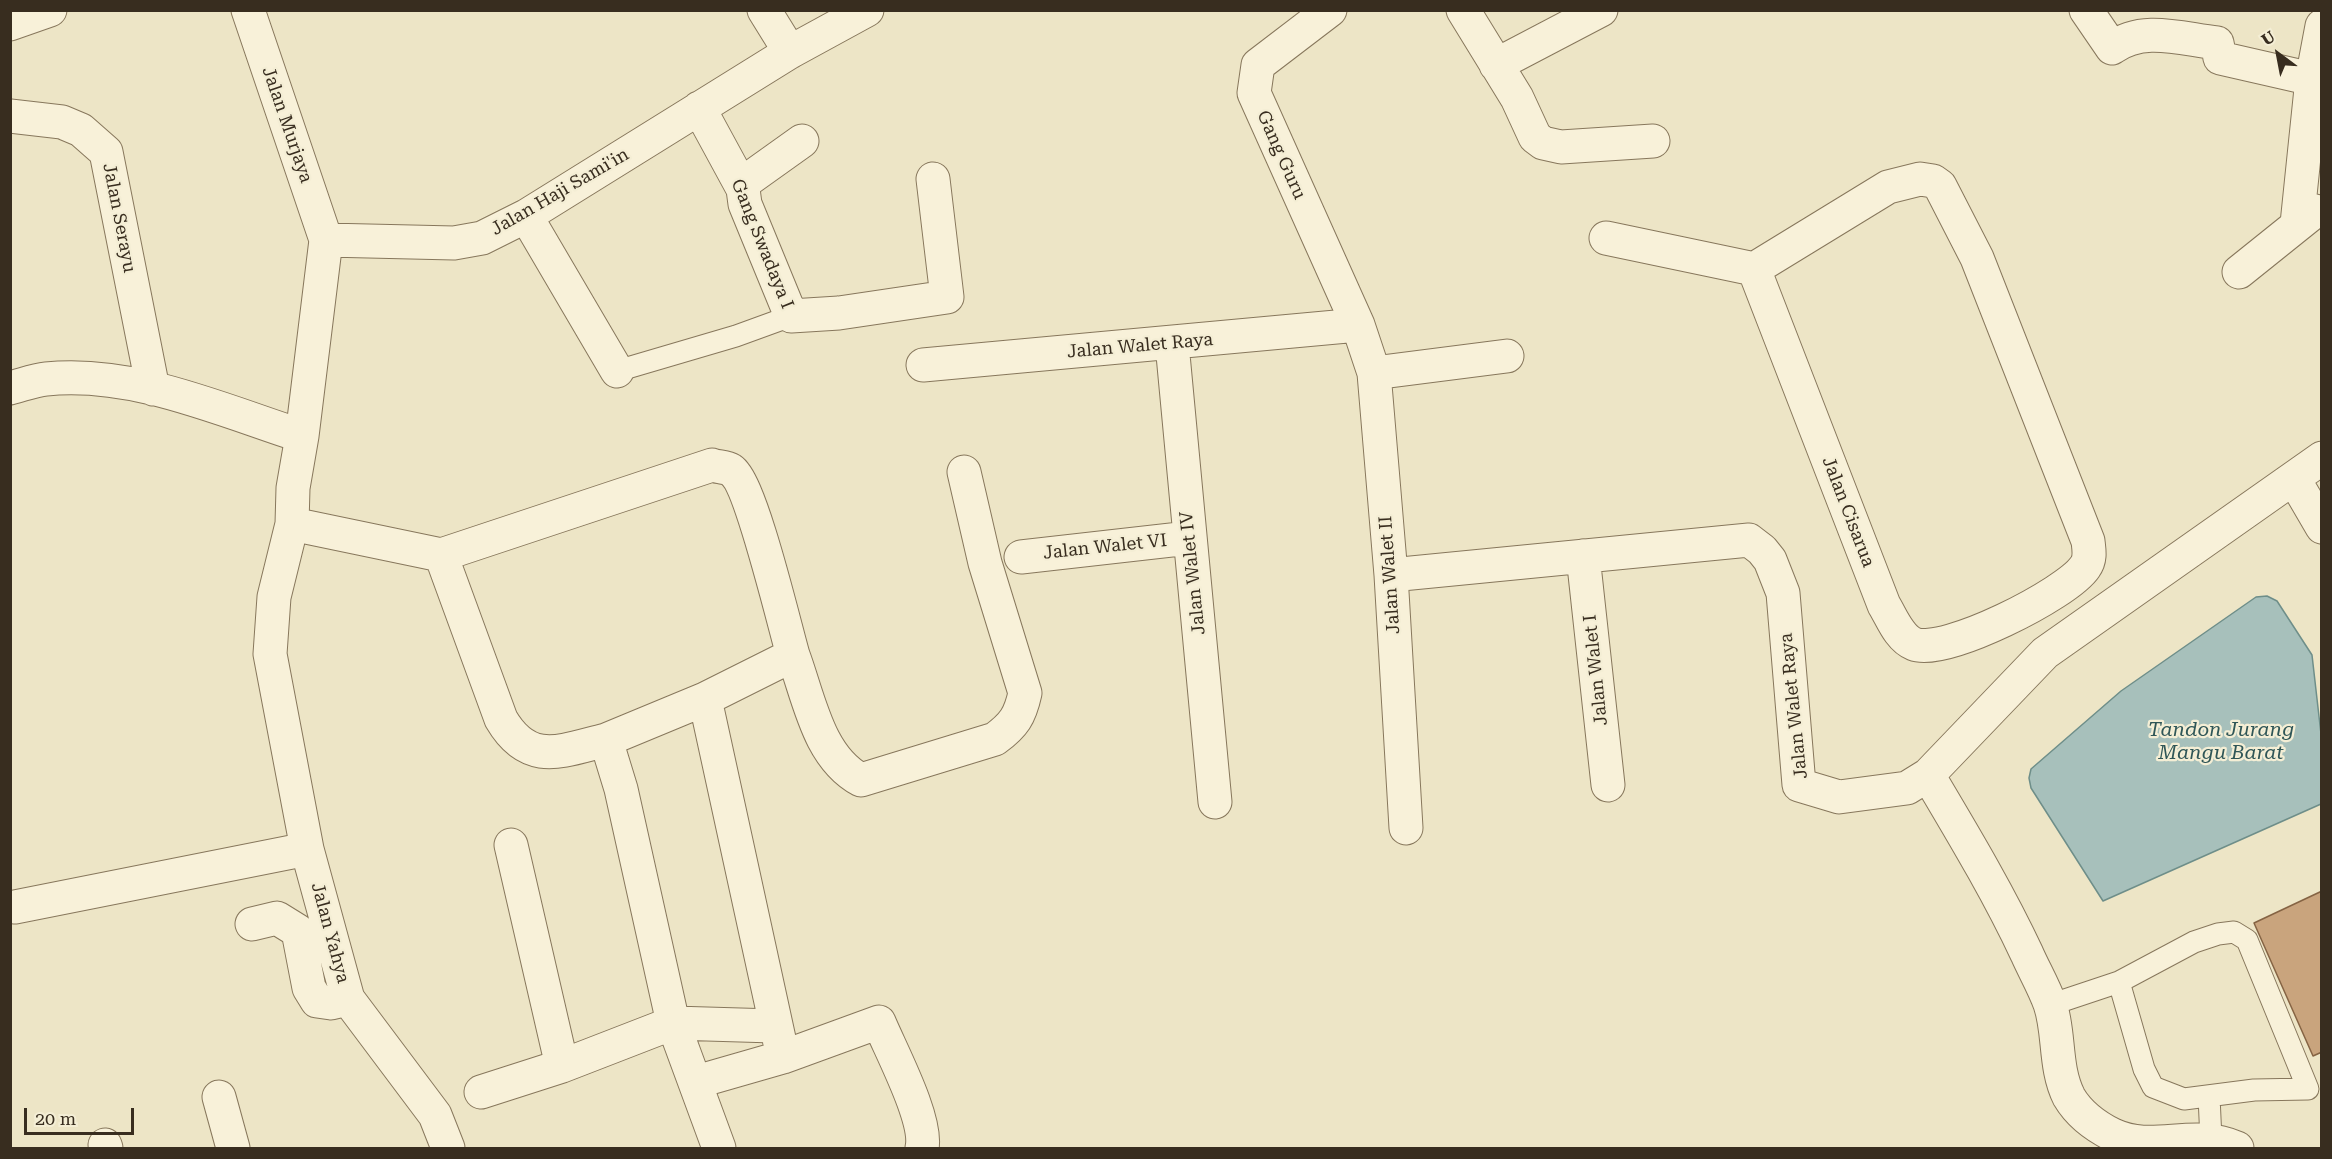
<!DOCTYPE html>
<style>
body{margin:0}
#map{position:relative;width:2332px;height:1159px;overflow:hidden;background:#ede5c6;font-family:"Roboto Serif",serif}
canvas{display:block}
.frame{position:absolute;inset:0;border:12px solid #382d1f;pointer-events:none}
.north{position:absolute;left:2248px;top:24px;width:60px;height:60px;-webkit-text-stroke:4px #f4eed5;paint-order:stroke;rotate:328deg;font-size:16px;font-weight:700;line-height:24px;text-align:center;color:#382d1f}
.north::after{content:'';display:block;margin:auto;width:21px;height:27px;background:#382d1f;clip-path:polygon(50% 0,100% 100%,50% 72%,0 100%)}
.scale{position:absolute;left:24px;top:1108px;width:110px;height:27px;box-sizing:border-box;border:3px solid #382d1f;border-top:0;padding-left:8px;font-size:18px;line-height:21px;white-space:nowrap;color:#382d1f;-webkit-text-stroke:4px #f4eed5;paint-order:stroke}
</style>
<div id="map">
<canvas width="2332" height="1159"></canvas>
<div class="frame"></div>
<div class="north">U</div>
<div class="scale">20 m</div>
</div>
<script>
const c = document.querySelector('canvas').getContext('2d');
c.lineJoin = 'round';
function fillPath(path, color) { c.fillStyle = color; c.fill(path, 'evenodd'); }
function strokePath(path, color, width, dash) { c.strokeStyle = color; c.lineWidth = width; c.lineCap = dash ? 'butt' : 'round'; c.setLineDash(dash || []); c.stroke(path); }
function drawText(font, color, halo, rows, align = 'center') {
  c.font = font + ' "Roboto Serif",serif'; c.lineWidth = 4.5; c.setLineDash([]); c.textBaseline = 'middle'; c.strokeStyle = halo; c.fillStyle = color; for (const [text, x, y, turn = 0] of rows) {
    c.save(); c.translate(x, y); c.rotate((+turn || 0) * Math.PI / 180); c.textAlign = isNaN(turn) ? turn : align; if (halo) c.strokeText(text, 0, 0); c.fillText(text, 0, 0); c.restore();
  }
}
const water = new Path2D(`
 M2267,596L2277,601L2312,655L2321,734V804L2103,901L2031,788L2029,778L2031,769L2121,691L2256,597Z`);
fillPath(water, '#a7c0bb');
strokePath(water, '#6e8e89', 1.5);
const building = new Path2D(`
 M2322,891V1052L2313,1056L2254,923Z`);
fillPath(building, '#c9a47d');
strokePath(building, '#856343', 1.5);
const service = new Path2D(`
 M617,371L736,336L791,316
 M2050,1005L2119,982L2194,942L2218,934L2234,932L2247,940L2308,1089L2254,1090L2184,1099L2153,1087L2144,1069L2119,982
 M2209,1096L2211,1140`);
const minor = new Path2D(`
 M248,10L326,240
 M764,10L790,52
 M1330,10L1258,65L1254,93L1358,325L1374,373L1391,575L1406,828
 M1463,10L1517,98L1535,137L1543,143L1561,147L1653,141
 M2086,10L2112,48C2143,25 2181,39 2217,43L2220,58L2312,79
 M10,24L50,10
 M1496,65L1601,10
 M699,108L743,189L745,204L791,316L839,313L947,297L933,179
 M10,116L62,122L81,130L106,152L153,389
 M743,189L746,181L802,141
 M526,216L617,371
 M2297,224L2312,79L2322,26
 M1606,238L1754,269L1888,187L1920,179L1933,181L1940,186L1977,258L2088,541C2089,550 2091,559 2085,567C2067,594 1944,656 1914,644C1899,638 1892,618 1884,605L1754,269
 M2239,272L2315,211
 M1172,344L1215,802
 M923,365L1358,325
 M1374,373L1507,356
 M10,388C22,385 35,380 46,379C133,370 221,410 302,436
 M2294,479L2322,527
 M292,524L441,555L712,465C717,467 726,467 731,470C751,483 784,624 793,655L705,699L606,740
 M441,555L501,719C529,767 561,751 606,740L621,789L673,1023L719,1148
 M1583,556L1608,785
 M1021,557L1189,538
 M1391,575L1749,540L1762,550L1770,560L1783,593L1799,785L1839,797L1907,788L1928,775L2045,653L2322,458
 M793,655C809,698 818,757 861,780L995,739C1014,725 1020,716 1025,693L985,563L964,472
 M705,699L783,1057
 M1928,775C1963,834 1998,892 2027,954C2034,970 2044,987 2050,1004C2060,1033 2054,1067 2069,1097C2079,1114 2095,1126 2113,1135C2154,1154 2192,1128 2237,1148
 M511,845L562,1066
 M15,907L307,849
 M252,924L277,918L298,931L309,988L317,1001L331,1003L348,999
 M696,1082L783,1057L879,1022C891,1051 928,1120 922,1148
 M481,1092L562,1066L673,1023L774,1026
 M219,1097L233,1148
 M105,1145L106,1148
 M448,1148L435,1115L348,999L307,849L270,654L274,597L292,524L293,488L302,436L326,240L454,243L482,238L526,216L790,52L867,10`);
strokePath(service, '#87775c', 23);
strokePath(minor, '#87775c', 35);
strokePath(service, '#f8f1d9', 21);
strokePath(minor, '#f8f1d9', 33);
drawText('18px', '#382d1f', '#f4eed5', [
 ["Jalan Murjaya",287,125,71],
 ["Gang Guru",1281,155,66],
 ["Jalan Haji Sami'in",560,192,-30],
 ["Jalan Serayu",119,218,79],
 ["Gang Swadaya I",762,244,68],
 ["Jalan Walet Raya",1140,346,-5],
 ["Jalan Cisarua",1848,512,69],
 ["Jalan Walet VI",1105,547,-6],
 ["Jalan Walet IV",1193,573,-96],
 ["Jalan Walet II",1390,575,-94],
 ["Jalan Walet I",1596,670,-96],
 ["Jalan Walet Raya",1794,706,-96],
 ["Jalan Yahya",330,933,75]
]);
drawText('italic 20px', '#2f5657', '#f4eed5', [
 ["Tandon Jurang",2221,730],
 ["Mangu Barat",2221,753]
]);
</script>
